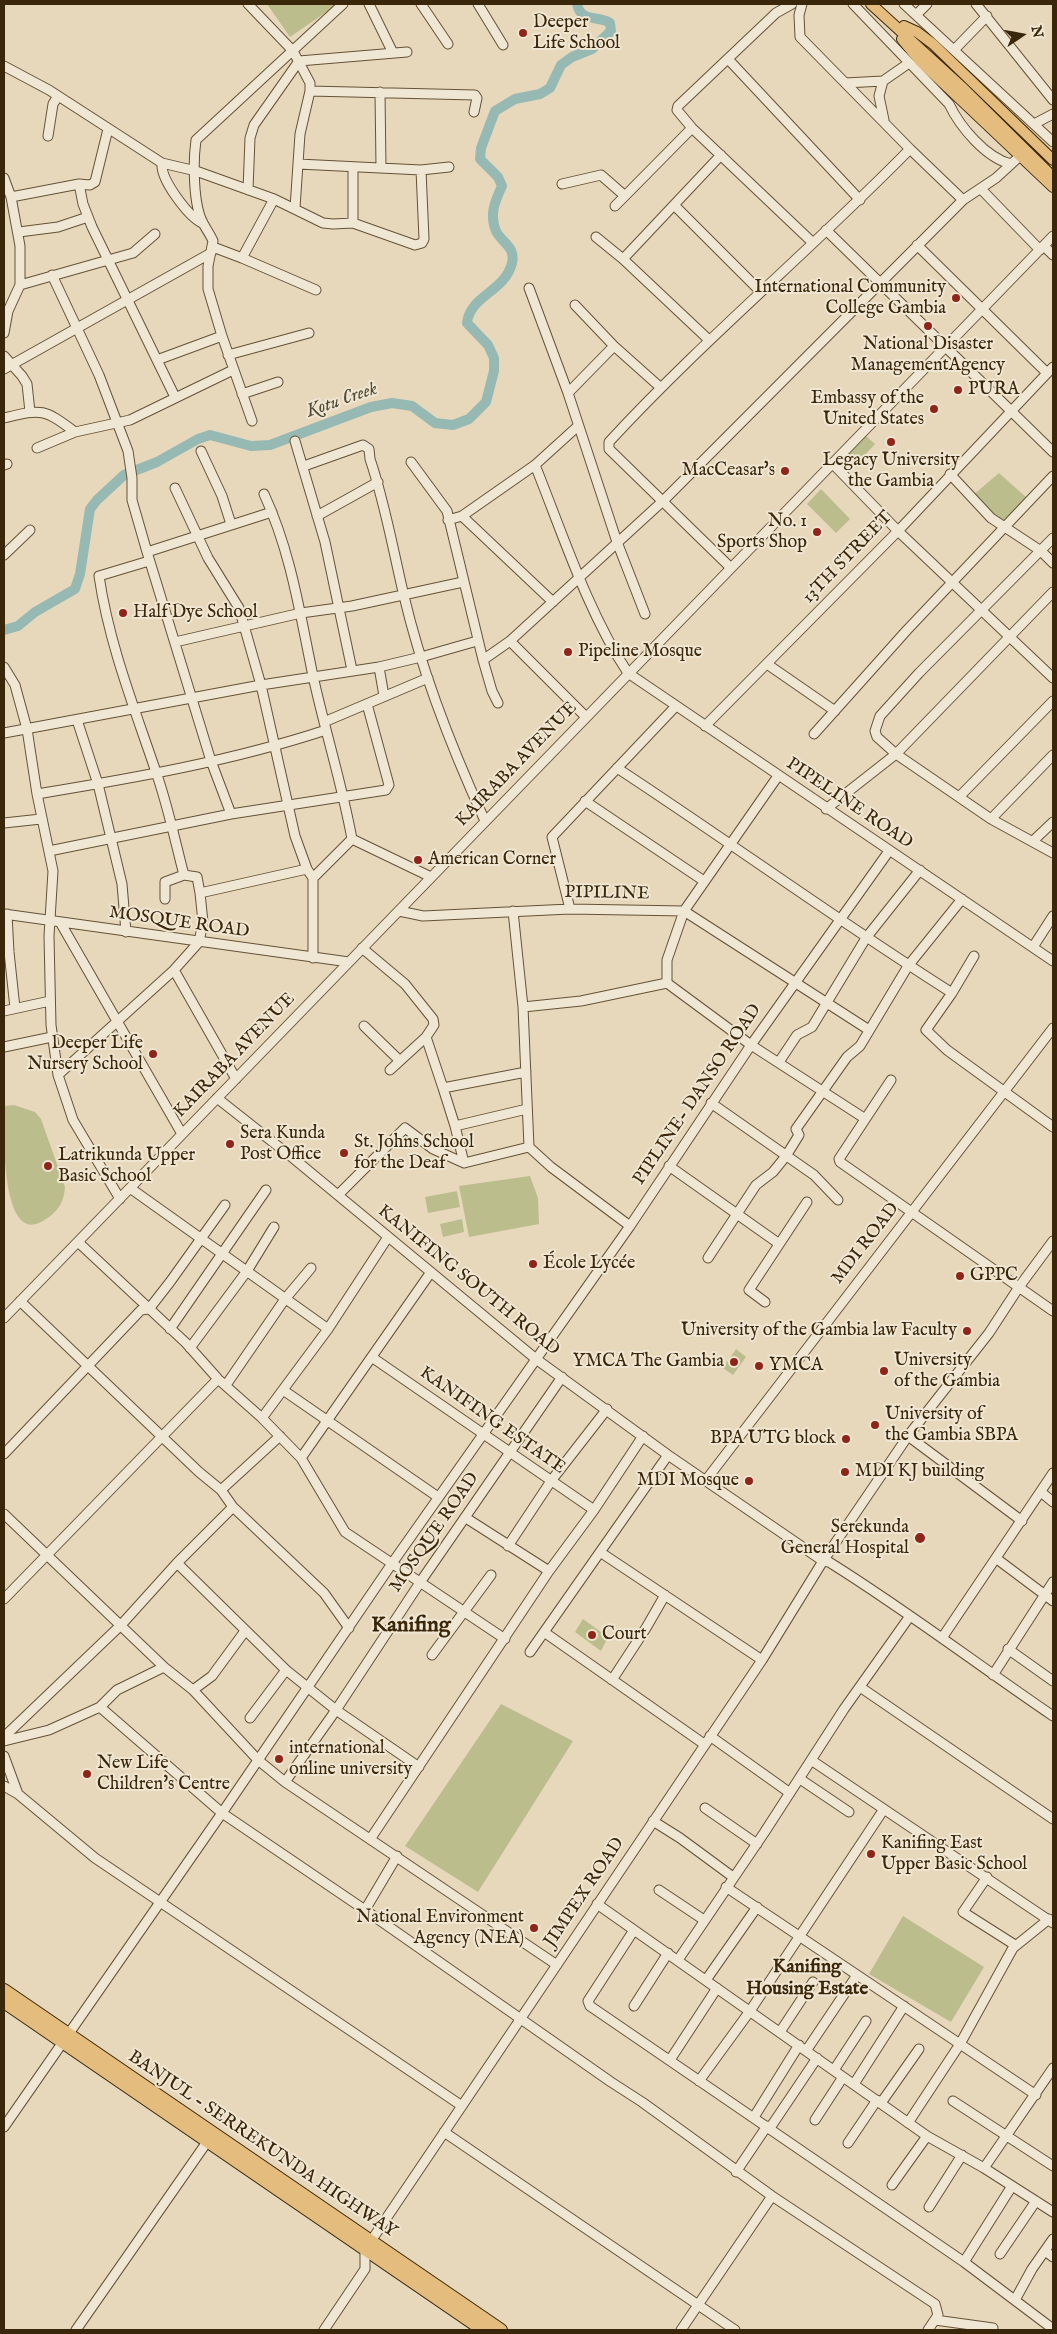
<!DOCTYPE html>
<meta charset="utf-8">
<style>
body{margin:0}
#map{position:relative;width:1057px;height:2334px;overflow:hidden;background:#e7d8bc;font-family:"IM FELL English",serif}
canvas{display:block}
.frame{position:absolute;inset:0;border:5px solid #3a2609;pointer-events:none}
.north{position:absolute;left:997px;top:10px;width:50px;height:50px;-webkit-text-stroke:4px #efe6d3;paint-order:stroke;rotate:78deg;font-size:14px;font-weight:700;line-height:20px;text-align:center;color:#3a2609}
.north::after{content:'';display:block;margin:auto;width:18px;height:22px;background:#3a2609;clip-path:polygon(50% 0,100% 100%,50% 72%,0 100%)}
</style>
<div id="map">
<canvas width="1057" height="2334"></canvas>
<div class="frame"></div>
<div class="north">N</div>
</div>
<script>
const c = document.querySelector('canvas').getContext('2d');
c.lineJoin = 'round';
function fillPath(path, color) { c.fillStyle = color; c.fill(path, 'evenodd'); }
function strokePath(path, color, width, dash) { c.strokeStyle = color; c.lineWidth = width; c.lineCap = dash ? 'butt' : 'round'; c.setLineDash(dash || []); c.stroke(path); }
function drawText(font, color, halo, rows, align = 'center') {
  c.font = font + ' "IM FELL English",serif'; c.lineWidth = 4; c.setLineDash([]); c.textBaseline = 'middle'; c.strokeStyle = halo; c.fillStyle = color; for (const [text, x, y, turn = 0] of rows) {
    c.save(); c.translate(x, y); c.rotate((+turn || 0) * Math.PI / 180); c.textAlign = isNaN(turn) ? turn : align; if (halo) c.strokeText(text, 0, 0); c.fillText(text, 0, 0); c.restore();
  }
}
fillPath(new Path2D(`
 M267,4H338L290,37Z
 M865,435L875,444L849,472L839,463Z
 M999,473L1027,498L1005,521H1000L972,496Z
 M821,489L850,519L836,533L807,504Z
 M14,1105L35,1112L41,1119L65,1187C64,1201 59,1211 46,1219C0,1252 4,1131 4,1106Z
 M530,1176L538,1198L539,1224L469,1237L459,1186Z
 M457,1191L460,1207L428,1213L425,1197Z
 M462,1219L464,1232L443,1237L440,1224Z
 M736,1349L746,1357L733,1375L723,1368Z
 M583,1619L608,1637L601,1651L575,1632Z
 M501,1704L573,1741L478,1892L405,1846Z
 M903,1916L984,1967L951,2022L869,1974Z`), '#bbbd8d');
strokePath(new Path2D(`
 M4,630L18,626L35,612L75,589L80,574L90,509L97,500L124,475L157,462L198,439L210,435L251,446L270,445L371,407L392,403L412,406L435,423L453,425L469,419L486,402L494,371V358L488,345L467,323C470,295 505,292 512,263C516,247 501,242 496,231C489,215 495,201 502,186L498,177L480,159L481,148L495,111L515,99L540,94L550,88L561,65L572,57L592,49L611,31L610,23C598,15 581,23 577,4`), '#97b9b3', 10);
const minor = new Path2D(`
 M248,4L293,51L310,83V91L300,134L295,208
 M369,4L393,53
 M421,4L448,44
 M478,4L503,45
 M792,4L776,13L678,106L677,110L692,128L812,242
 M802,4L799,15L800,37L910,149L963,200
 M853,4L949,104C960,127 986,158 1011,164
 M904,4L1053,142
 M976,4L1053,100
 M916,15L927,4
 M955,49L987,16
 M728,59L860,200
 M4,66L49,90L162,163L196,171L274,199L323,223L333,224L353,223L415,245L422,243L424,239L421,170
 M883,81L879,96L884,120
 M845,83L883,81L909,63
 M310,91L475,95L477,98L474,112
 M380,92L381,167
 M1034,124L1053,114
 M108,129L95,182L90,185L79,184L83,204L92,227L175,397
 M48,136L53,104L58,96
 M162,163C160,179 188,216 202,223
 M298,164L421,170L449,167
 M4,178L11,197L20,246V285L8,311L4,333
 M562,184L601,175L625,196
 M981,189L1040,250
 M248,190L250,138L254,125L299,61L407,52
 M11,197L79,184
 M274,199L242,258L316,290
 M674,205L760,291
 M615,206L692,128
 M353,223V172
 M826,230L1053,452
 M19,232L58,227L88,217
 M596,237L623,259L709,340
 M917,245L1047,373
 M1044,246L1053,255
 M213,247L242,258
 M623,259L721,155
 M52,275L99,375L128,451L132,478V500L147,552L211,761L231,814
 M20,285L133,253L155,234
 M529,288L568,393L617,542L645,614
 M575,305L614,346L660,387
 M228,355L309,333
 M4,356L22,376L27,384L30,412
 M157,360L222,336
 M4,369L211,253
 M568,393L614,346
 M242,394L278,382
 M4,418C42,409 43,408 75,432
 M252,421L222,336L208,289V266L213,241C210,234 206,229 203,223C193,205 193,161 196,140L343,4
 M295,441L325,542L352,670
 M37,448L75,432L130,420L233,370
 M201,451L222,496L231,524
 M411,462L447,511L483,660L510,641L664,500L963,200L996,178L1020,156
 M832,463L898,531L1053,678
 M4,465L7,464
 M535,465C562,532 588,613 628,673L1053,961
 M304,466L363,445L369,449L370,459C385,503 393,550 404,596C422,673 452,749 485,821
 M950,474L991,518L1041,551L1053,563
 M175,488L208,558L239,608L261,685L295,836L307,869L313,878V958
 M264,494C291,552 300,614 313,676C325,731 342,784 352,839
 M317,516L378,482
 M462,516L535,465L578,426
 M448,520L462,516L553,602
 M1053,538L919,673L880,716L875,731L877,737L896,754L991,819L1053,853
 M147,552L272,512
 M4,555L30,530
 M149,561L99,576C109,644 134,707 156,772C168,806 175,841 184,875L197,877L200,893
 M731,568L609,449V442C704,339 812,249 910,149
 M510,641L586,717
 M175,642L301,613L352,606L463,582
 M483,660L492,691L498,703
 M767,664L835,711
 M4,667L15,685L27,729L37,794L53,871L49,936L51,1025L58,1075L73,1120L120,1199
 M379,667L384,696
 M77,720L98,784L122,884L126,932
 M324,722L428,678
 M705,726L898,531L1053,367
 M4,733L261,685L379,667L421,657L477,641
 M814,734L907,630L1053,476
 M617,768C730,842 838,921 952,993
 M37,794C134,778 232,761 326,730
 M959,797L1053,701
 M585,801L704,881
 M826,809L896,754L1053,592
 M991,819L1053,755
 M4,823L41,819
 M352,839L431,877
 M1033,841L1053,822
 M49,851L231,814L386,790L389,785L367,704
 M313,878L352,839
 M165,899V882L184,875
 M570,909L552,837L676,706
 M399,911L423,916L570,909L684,911L869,1030
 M513,911L523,1007L529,1147L551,1167L630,1226
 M4,914L349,962
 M7,914L9,952L15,1008
 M60,922L182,1134
 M1033,947L1053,916
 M362,948L405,984L433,1019L434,1025L426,1037L443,1088
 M974,956L952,993L926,1030L947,1050L1053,1127
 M174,970L236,1079
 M667,983V960L684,911L778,776
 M523,1007L581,1001L667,983L751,1045L864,1118
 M4,1011L50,1001
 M364,1026L399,1060
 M4,1047L52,1037
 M779,1062L797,1035L812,1027L866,938L920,870
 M390,1070L426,1037
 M58,1075L174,970L199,942L203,922L200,893L307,869
 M891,1080L839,1159L840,1162L1053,1311
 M217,1098L293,1158L536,1359L668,1455L823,1561L829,1562C906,1610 978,1665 1053,1716
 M711,1103L814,1175L838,1200
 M527,1109L455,1126L464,1163L529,1147
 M455,1126L443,1088L526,1072
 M669,1166L778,1243
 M130,1188L328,1329
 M338,1195L405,1128L433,1149L464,1163
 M78,1242L186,1343L218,1379L262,1418L301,1458L345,1532L505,1639
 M708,1258L756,1185L773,1172L786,1156L799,1135L796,1129L847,1057L860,1046L908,966L962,899
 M20,1301L199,1472L221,1490L233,1507L324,1593L349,1628
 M765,1302L749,1290L807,1202
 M4,1318L1053,236
 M170,1329L266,1190
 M190,1348L247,1271L274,1227
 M373,1358L594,1510
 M226,1385L285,1299L311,1268
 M283,1390L438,1497
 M262,1418L328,1329L388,1237
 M908,1436L1022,1521
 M4,1454L141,1310L149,1309L170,1282L225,1205
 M301,1458L431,1272
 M706,1480L1053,1028
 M221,1490L280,1436
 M1041,1492L1053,1502
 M4,1514L164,1667L193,1690L258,1760L285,1782L557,1965
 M466,1518L549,1571
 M508,1546L551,1481L607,1409
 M600,1552L762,1660
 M997,1559L1053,1601
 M177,1563L286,1670L336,1710L419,1767
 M4,1599L218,1379
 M544,1632L704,1744
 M942,1638L1053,1473
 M1008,1649L1053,1681
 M530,1652L668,1455
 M432,1655L491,1575
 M993,1675L1053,1582
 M612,1680L646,1628L665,1595
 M860,1687L1053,1819
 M193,1690L212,1676L245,1631
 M100,1707L117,1690L164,1667
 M250,1718L286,1670
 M710,1736L790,1793
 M4,1737L121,1625L177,1563L233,1507
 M4,1741L49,1730L100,1707L222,1813L365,1910L611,2082L642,2102L772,2196L935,2304L938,2315L928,2330
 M4,1756L18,1794L95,1858L462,2106
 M811,1760L1053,1923
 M800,1779L849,1812
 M285,1782L336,1710L421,1581L562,1377
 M4,1786L18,1794
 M705,1808L757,1844
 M653,1821L680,1838L733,1877
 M371,1838L549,1571L594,1510L643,1436
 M987,1877L963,1912L1015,1945
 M726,1887L1036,2095
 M659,1890L704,1920
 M597,1904L927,2136L984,2168L1053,2068
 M365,1910L397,1856
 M634,1930L588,2001L590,2006L964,2262L1053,2329
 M678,1960L764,1833L844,1709L910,1616
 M706,1980L757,1907
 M634,2006L668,1953
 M780,2032L813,1982
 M806,2051L857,1975
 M670,2060L717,1988
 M834,2070L866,2021
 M699,2081L750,2011L884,1809
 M854,2084L904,2006
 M953,2101L1053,2166
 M881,2103L919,2049
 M754,2117L799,2045
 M815,2120L843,2077
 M908,2123L960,2044L1013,1948L1049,1919
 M4,2127L222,1813L393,1562L630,1226L751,1045L889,851
 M770,2128L817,2058
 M444,2132L735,2330
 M848,2143L877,2100
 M984,2168L1053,2212
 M736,2172L767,2126
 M892,2185L927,2136
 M929,2207L962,2155
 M1045,2251L1053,2257
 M1000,2254L1036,2201
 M964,2262L1012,2186
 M1015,2300L1032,2269L1053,2239
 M935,2320L993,2328
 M76,2330L207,2142
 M324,2330L365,2269V2253L371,2241L762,1660L823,1561L908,1436L989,1333L1019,1287L1053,1241
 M681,2330L772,2196`);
const major = new Path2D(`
 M871,4L964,89L1053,177
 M904,26L917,32L933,44L1053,160
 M902,39L920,61L1053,187`);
const highway = new Path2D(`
 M4,1990L501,2330
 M4,2002L483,2330`);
strokePath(minor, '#655236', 11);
strokePath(major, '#3a2609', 12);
strokePath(highway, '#3a2609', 14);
strokePath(minor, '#efe6d3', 9);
strokePath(major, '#e4bc7e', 10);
strokePath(highway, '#e4bc7e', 12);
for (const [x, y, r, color] of [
 [523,33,5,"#8f2418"],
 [956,298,5,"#8f2418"],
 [928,326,5,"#8f2418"],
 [958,390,5,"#8f2418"],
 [934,409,5,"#8f2418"],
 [891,442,5,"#8f2418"],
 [785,471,5,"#8f2418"],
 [817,532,5,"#8f2418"],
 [123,613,5,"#8f2418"],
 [568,652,5,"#8f2418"],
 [418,860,5,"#8f2418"],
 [153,1054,5,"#8f2418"],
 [230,1144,5,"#8f2418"],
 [344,1153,5,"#8f2418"],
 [48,1166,5,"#8f2418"],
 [533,1264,5,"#8f2418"],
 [960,1276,5,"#8f2418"],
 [967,1331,5,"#8f2418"],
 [734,1362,5,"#8f2418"],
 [759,1366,5,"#8f2418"],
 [884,1371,5,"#8f2418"],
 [875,1425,5,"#8f2418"],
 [846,1439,5,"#8f2418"],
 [845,1472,5,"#8f2418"],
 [749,1481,5,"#8f2418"],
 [920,1538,6,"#8f2418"],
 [592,1635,5,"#8f2418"],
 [279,1759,5,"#8f2418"],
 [87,1774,5,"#8f2418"],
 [871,1854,5,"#8f2418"],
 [534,1928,5,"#8f2418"]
]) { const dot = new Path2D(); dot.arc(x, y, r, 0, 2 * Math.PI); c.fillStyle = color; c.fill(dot); strokePath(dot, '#efe6d3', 2); }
drawText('18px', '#3a2609', '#efe6d3', [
 ["Deeper",533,23],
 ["Life School",533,44],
 ["International Community",946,288,"right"],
 ["College Gambia",946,309,"right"],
 ["National Disaster",928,345,"center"],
 ["ManagementAgency",928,366,"center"],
 ["PURA",968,390],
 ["Embassy of the",924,399,"right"],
 ["United States",924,420,"right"],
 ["Legacy University",891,461,"center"],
 ["the Gambia",891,482,"center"],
 ["MacCeasar's",775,471,"right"],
 ["No. 1",807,522,"right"],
 ["Sports Shop",807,543,"right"],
 ["Half Dye School",133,613],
 ["Pipeline Mosque",578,652],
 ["American Corner",428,860],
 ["Deeper Life",143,1044,"right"],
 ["Nursery School",143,1065,"right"],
 ["Sera Kunda",240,1134],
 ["Post Office",240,1155],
 ["St. Johns School",354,1143],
 ["for the Deaf",354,1164],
 ["Latrikunda Upper",58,1156],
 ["Basic School",58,1177],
 ["École Lycée",543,1264],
 ["GPPC",970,1276],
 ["University of the Gambia law Faculty",957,1331,"right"],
 ["University",894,1361],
 ["of the Gambia",894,1382],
 ["YMCA The Gambia",724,1362,"right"],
 ["YMCA",769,1366],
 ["University of",885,1415],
 ["the Gambia SBPA",885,1436],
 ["BPA UTG block",836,1439,"right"],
 ["MDI KJ building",855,1472],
 ["MDI Mosque",739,1481,"right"],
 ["Serekunda",909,1528,"right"],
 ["General Hospital",909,1549,"right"],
 ["Court",602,1635],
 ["international",289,1749],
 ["online university",289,1770],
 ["New Life",97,1764],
 ["Children's Centre",97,1785],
 ["Kanifing East",881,1844],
 ["Upper Basic School",881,1865],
 ["National Environment",524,1918,"right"],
 ["Agency (NEA)",524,1939,"right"]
], 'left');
drawText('18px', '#3a2609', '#efe6d3', [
 ["13TH STREET",848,558,-46],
 ["KAIRABA AVENUE",517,765,-46],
 ["PIPELINE ROAD",849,804,34],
 ["PIPILINE",607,894,1],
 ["MOSQUE ROAD",179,923,8],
 ["KAIRABA AVENUE",235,1056,-46],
 ["PIPLINE- DANSO ROAD",698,1095,-56],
 ["MDI ROAD",866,1244,-52],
 ["KANIFING SOUTH ROAD",468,1281,39],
 ["KANIFING ESTATE",492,1421,35],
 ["MOSQUE ROAD",435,1533,-55],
 ["JIMPEX ROAD",585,1893,-56],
 ["BANJUL - SERREKUNDA HIGHWAY",262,2145,34]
]);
drawText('italic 19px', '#514b34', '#efe6d3', [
 ["Kotu Creek",342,401,-19]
]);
drawText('bold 19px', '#3a2609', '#efe6d3', [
 ["Kanifing",807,1968],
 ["Housing Estate",807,1990]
]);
drawText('bold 22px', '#3a2609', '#efe6d3', [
 ["Kanifing",411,1626]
]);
</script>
